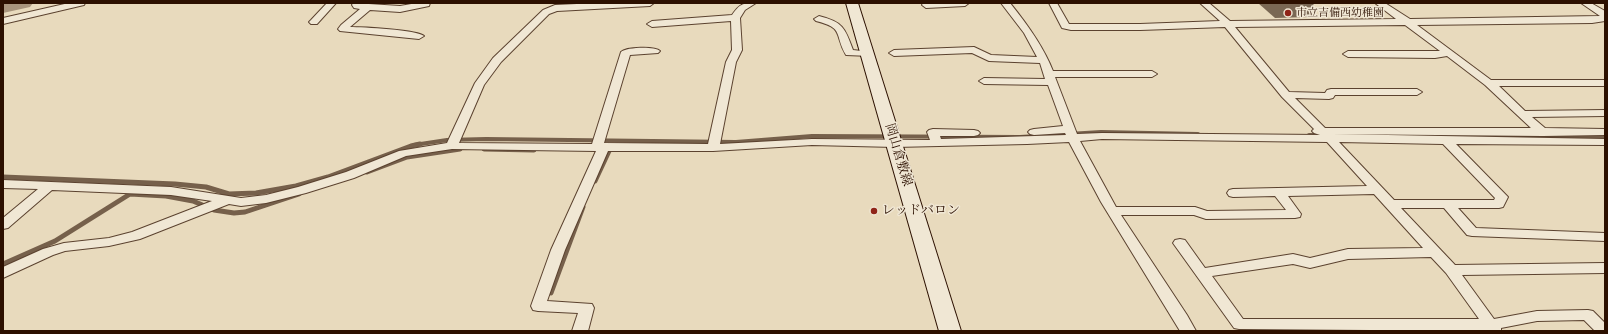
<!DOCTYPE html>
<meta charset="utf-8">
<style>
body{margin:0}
#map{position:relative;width:1608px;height:334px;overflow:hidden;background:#e8dabd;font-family:"Gentium Book Plus",serif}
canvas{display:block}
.frame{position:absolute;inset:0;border:4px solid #2c1000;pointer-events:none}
</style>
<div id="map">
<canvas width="1608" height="334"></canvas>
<div class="frame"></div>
</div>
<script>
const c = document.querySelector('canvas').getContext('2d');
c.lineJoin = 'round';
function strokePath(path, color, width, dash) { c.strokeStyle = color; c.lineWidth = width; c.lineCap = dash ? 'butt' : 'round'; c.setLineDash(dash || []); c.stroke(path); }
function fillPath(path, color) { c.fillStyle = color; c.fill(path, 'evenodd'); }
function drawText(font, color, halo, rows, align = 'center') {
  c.font = font + ' "Gentium Book Plus","Noto Serif JP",serif'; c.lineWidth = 3; c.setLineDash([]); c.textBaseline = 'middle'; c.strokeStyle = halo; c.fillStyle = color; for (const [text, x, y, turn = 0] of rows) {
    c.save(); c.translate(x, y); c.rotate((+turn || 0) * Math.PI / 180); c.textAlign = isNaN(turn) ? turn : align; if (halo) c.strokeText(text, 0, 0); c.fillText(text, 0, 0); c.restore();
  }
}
strokePath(new Path2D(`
 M1309,135H1325
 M1471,137H1605
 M414,145L447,140L486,139L736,142L812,136L1020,137L1101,132L1198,134`), '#76604b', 4);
strokePath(new Path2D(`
 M484,149L534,150
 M367,172L407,157L460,149
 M3,177L175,184L206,187L229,194L256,193L296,186L328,177L411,146L420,144
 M595,181L609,151H604
 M3,264L55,241L130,194L166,196L193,201L214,210L234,213L245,212L299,194
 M551,293L583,207`), '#76604b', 5);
fillPath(new Path2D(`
 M3,3H33L30,7L3,13Z`), '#a8957d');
const street = new Path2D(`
 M69,3H85L84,5L3,24V18Z
 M327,3H336L317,24H311L309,22L311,20Z
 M353,3L400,6L417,3H430L429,6L400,12L370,10L350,27C362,27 418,30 424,36L419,39L340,31L338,29L341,25L360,9L354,8L352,5Z
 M599,3H654L650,6L557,11L549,14L501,62L484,85L459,143L592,144L621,52C626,47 655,46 660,51L658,53L630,55L604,143L708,144L726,62L732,50L731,21L652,27L647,24L652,21L732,15C740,4 742,3 756,3L745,10L740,18L742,50L736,62L720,144L812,139L930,140L927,132L929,130L933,129L974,130L978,131L980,133L978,135L974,136H940L941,139L1066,135L1065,133L1034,135L1030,134L1028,132L1030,130L1034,129L1063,126L1048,85L984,84L979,81L984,78L1045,79L1040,63L989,61L972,53L894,56L889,53L894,50L974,47L991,55L1037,57L1024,33L1001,3H1010C1027,24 1043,46 1053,71H1152L1157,74L1152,77H1055L1077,134L1102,133L1320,135L1314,133L1312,131L1314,129L1282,97L1225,27L1140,30H1071L1062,28L1049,3H1057L1069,24H1140L1220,21L1200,3H1209L1230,21L1396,19L1375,3H1385L1410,19L1600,16L1581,3H1591L1605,11V21L1592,23L1417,25L1491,80H1605V86H1499L1525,111L1605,110V116L1532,117L1545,128L1605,129V135L1543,136L1332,134L1605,139V145L1456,144L1508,197L1503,207L1499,208H1458L1476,228L1605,233V241L1472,236L1467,235L1444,208H1401L1455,265L1605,263V273L1462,275L1494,319L1537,311L1588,310L1593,311L1605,323V331H1595L1584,320L1537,321L1501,328V331L1239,329L1234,328L1173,243L1175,240L1180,239L1185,240L1205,268L1293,254L1310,258L1348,249L1423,248L1374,194L1288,196L1301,214L1300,217L1295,218L1206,219L1194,215H1121L1187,315L1196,331H1180L1101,202L1069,142L1027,144L895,147L812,145L713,151H608L565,250L547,301L592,304L594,308L588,331H572L578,313L538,311L533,310L531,306L551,250L596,151L452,149L406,156L354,178L306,193L266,203L241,206L229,204L140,239L109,246L65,251L53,255L3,278V267L43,249L64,243L109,238L132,232L212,201L171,195L52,190L8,228L3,229V218L38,189L3,188V180L171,187L241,198L266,195L298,187L346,172L399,151L447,143L475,83L493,58L543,10L555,5ZM1405,25L1440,51H1348L1343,54L1348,57L1435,58L1447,56L1485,85L1531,128H1325L1295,98L1329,99L1333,98L1335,95H1417L1422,92L1417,89H1331L1327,90L1325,93L1289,92L1235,27ZM1102,139L1327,142L1367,186L1233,189L1229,190L1227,193L1229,196L1233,197L1275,196L1286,210L1207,211L1195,207H1116L1080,141ZM1339,142L1443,144L1495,198L1494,200H1394ZM1431,257L1446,273L1479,319H1243L1212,276L1293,264L1310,268L1348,259Z
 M923,3H969L965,6L926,8L922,5Z
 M819,16C843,22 845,28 853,50L870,52L872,54L870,56L846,55C834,35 845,28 816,21L814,19Z`);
const secondary = new Path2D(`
 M846,3H858L961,331H939Z`);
strokePath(street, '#5b422f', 2);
strokePath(secondary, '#2c1000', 2);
fillPath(street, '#f0e7d4');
fillPath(secondary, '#f0e7d4');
fillPath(new Path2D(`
 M1258,3H1314L1309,17L1275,18Z`), '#7a6854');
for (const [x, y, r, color] of [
 [1288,13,4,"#8f2418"],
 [874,211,4,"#8f2418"]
]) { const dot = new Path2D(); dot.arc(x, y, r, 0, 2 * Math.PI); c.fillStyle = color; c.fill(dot); strokePath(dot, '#f0e7d4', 1.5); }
drawText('11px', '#2c1000', '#f0e7d4', [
 ["市立吉備西幼稚園",1296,13]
], 'left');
drawText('13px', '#2c1000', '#f0e7d4', [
 ["岡山倉敷線",898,155,73]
]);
drawText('13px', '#2c1000', '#f0e7d4', [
 ["レッドバロン",882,211]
], 'left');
</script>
